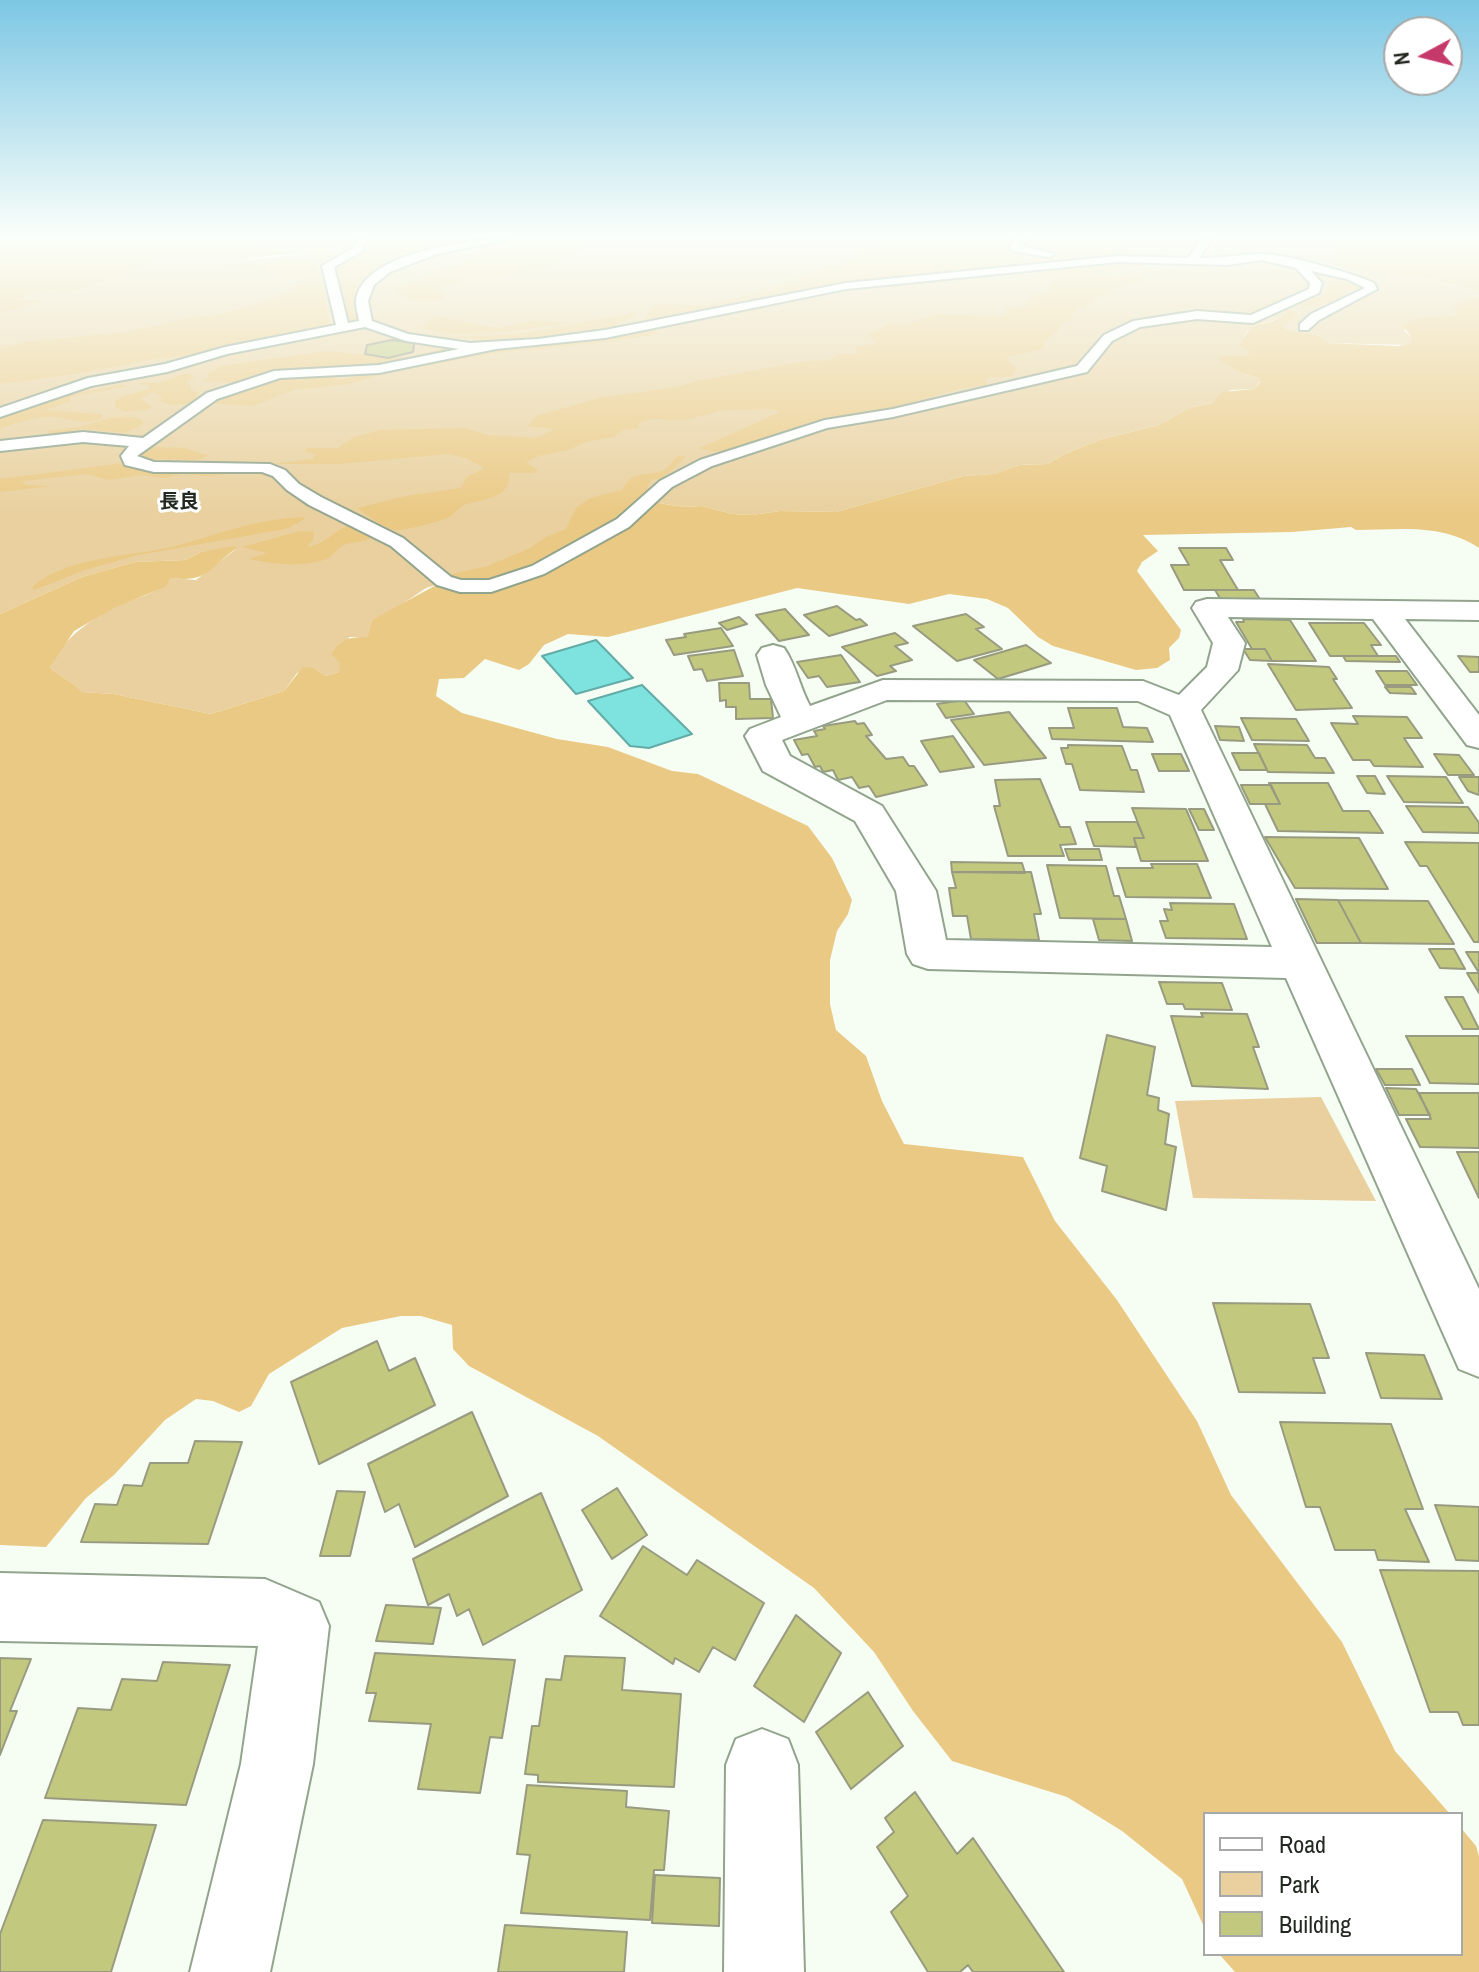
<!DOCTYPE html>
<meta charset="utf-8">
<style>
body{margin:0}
#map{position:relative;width:1479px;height:1972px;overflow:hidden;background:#f6fef4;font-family:"Archivo Narrow",sans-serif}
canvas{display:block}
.legend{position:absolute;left:1203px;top:1812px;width:260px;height:144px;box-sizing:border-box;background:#fff;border:2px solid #a7a9a6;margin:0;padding:10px 14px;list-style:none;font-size:24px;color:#222920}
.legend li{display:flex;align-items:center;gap:16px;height:40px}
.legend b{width:40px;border:2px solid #a7a9a6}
.north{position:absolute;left:1383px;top:16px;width:80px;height:80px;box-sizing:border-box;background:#fff;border:2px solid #a7a9a6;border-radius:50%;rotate:263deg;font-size:22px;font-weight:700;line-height:32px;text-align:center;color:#222920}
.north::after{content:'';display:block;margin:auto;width:28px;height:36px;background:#c5396b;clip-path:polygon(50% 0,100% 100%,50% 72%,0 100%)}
</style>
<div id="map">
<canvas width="1479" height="1972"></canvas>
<ul class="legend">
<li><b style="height:10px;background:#fff"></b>Road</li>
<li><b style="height:22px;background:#e9d09e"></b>Park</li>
<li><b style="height:22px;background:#c3c87f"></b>Building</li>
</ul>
<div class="north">N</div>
</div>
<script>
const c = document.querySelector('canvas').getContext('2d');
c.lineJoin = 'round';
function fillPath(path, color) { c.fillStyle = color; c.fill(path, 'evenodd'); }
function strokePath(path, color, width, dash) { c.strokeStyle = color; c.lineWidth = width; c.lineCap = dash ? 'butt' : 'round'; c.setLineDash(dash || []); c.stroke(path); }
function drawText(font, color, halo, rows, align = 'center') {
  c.font = font + ' "Archivo Narrow","Noto Sans JP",sans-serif'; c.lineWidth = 6; c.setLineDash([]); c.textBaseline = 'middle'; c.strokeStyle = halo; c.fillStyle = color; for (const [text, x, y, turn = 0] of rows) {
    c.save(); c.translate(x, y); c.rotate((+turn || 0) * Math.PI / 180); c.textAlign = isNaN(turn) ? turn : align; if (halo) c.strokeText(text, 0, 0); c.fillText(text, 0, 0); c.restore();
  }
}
fillPath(new Path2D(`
 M257,239H345L311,253L332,249L354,239H1329L1334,245L1332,249L1340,254L1328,260L1331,266L1355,271L1426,278L1479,291V296L1460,302L1459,316L1414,322L1404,330L1411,337L1410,345L1327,343L1320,336L1285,329L1283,325L1298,312L1288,309C1276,327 1253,318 1244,337L1250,352L1248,355L1220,359L1238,372L1259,378L1260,381L1254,389L1231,390L1212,403L1189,408L1159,425L1099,440L1067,453L1047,464L1019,465L993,474L963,476L836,512L780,511L752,515L732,514L702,506L684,507L652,502L627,525L426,588L392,611L372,620L369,637H349L339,672L326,676L314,668L297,673L284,691L211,714L114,694L80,692C72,680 60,678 50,667C63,638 89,621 117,606C136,597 158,595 171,578L196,580L236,549L201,552L185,560L135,562L82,577L0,614V314L38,300L16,299L49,290L68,293L83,289L155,263L194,260L223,263L310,253L258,250L253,248Z
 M1321,1097L1376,1201L1193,1198L1175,1101Z`), '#e9d09e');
fillPath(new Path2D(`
 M0,239H257L260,244L254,248L258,250L310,252L345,239H354L321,252L276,255L223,263L194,260L155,263L83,289L68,293L49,290L17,299L42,300L0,314Z
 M366,239H426L429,243L419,252L385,261L364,281L354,299L355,319L353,322L347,317L336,265L364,245Z
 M525,239H595L582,246L605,248L574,251L563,262L544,268L477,280L476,276L438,289L447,295C433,306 407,300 392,290L463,262L499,242Z
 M882,239H1020L1011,249L1088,260L840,284L681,316L644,319L655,304L703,306L756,293L851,260Z
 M1027,239H1127L1119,245L1138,255C1108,258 1044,259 1018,246Z
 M1329,239H1479V291L1426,278L1355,271L1331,265L1327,260L1339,254L1332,249L1334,245Z
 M334,253H346L313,267L320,272L330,327L251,344H233L193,356L156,359L76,374L0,384V349L25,342L126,332L193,317L217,315L268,301L306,281C276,270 248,273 221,266L300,261Z
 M1133,259L1143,267L1086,273L1120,278L1132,272L1139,273L1145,280L1110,290L1116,294L1092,297L1094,300L1074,312L1070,321L1064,322L1056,333L1042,342L1045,346L1041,350L1006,357L1016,369L1012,376L985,378L988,386C953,385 910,406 874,413C853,417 832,416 812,422C782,431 730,462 700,448L780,412L773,409L723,410L685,420L651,419L638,423L639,428L623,430L614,437L585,442L569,450L539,456L526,462L538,470L533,473H509C512,500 480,499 464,505C458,508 454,514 449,517C443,521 410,529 401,530C386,531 369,516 357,508L406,496L461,488L467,477L484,468L466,458L448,454L340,464H273L312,459L316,454L305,452L306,448H338L354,437L381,430L465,428L488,435L537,438L554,429L528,426L536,416L599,398L678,387L700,380L807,361L831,360L838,354H858L855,347L878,343L868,335L886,325L912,323L938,314L1006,316V308L1026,307L1027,299L1049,290L1054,281L1043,274L1013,271Z
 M1346,280L1366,288L1347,291L1336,300L1316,307L1298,305L1326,294V288L1331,283Z
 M814,295L758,310L660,326L654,328L658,334L608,342L496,353L384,373L350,384L293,390L253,406L219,404L211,401L276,377L322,374L339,380L358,376L357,372L497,348L608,336Z
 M1479,296V548C1442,523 1398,530 1356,530L1351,527L1292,532L1143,535L1158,551L1142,562L1137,571L1181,630L1179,638L1169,648L1170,660L1157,668L1136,670L1053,646L1038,637L1008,608L987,599L949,594L909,604L797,588L608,637L568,634L544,645L529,664L519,670L485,659L464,678L439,679L436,696L462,713L557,739L608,747L672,771L698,774L808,826L832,858L852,900L848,914L837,931L830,960V1004L836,1030L866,1056L882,1101L904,1144L1023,1157L1055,1221L1117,1300L1197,1421L1231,1495L1342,1642L1395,1751L1450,1814H1205V1929L1182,1879L1122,1831L1067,1797L952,1761L913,1711L874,1652L814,1588L598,1436L469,1366L453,1349L452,1325L421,1316H401L342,1328L269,1374L251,1406L239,1412L213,1401L196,1399L165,1420L114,1475L86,1498L46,1547L0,1545V614L82,577L135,562L185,560L201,552L234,546L237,548C209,567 209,583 171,578L165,587L116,607L74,631L50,667C60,678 72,680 81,692L114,694L211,714L284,691L303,667L314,668L326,676L339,672L340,663L331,654C342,638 349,637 368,637L372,620L440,583L490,589L652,502L684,507L702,506L732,514L752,515L780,511L836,512L963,476L993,474L1019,465L1047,464L1067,453L1099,440L1159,425L1189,408L1212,403L1222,392L1254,389L1260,382L1259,378L1238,372L1219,359L1222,356L1248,355L1249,352L1240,346C1255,311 1267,334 1288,309L1298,312L1296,317L1283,325L1285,329L1320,336L1327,343L1398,346L1410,344L1411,337L1402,324L1421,318L1457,316L1454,308L1460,302Z
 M638,312C611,340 528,340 490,343C468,333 436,343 411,333L448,337L520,334Z
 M436,316L498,328L531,321L571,322C542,329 446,341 422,327Z
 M446,348L463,350L379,367L236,382L203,381L208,378V374L219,366L327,351L404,358Z
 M190,373L194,378L187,383L191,385L190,390L198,392L194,403L170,405L159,400L163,398L153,392L141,399L151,406L150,409L125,412L115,407V401L123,396L149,389V385L139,384C147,380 156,385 165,381C174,378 179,374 190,373Z
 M124,384L128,386L70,397V402L44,410L102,414V418C83,426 71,418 51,417C36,417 14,423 0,429V416L66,395Z
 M136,417L143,421L142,425L125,433L82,429L51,436L48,431L80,427L110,418Z
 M152,447L186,448L209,456L197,460L140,459L137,453Z
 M679,455L686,457L663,478L651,480C646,487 647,494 641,501C616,528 535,573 499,580C481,584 467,583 450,578L452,574L488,566L530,548L546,537L566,529L576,508L590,498L622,490C635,467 646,478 664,470C670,467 673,459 679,455Z
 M123,463L145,469L257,472L205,476L183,474L166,478L141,475L109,480L87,474L22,481L26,485L51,486L0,492V479Z
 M302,517L305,519L286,529L138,555L85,570L34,590L32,587C68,554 142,557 187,543C225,531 261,519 302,517Z
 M354,524L373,536C363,544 355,541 344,545C336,548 332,558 324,560C298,568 274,564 249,559L267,553L242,547L300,531L314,532L313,540L306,547C327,545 336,527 354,524Z
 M1461,1828L1476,1846L1479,1856V1972H1235L1219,1954H1461Z`), '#eac984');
const water = new Path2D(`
 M596,640L633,678L576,694L542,656Z
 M642,685L692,734L649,748L630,746L588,701Z`);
fillPath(water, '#7ee3df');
strokePath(water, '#62aba6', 2);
const building = new Path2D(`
 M392,340L414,343L413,352L388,358L365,354L367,345Z
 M1179,548H1226L1233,560H1220L1238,590H1184L1171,565H1189Z
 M1215,590H1254L1261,601L1221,600Z
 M837,606L856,620L860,619L867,625L829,636L804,615Z
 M785,609L809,635L779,641L756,615Z
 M966,614L984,627L976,629L1002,649L957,661L913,626Z
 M739,617L747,624L727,630L719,623Z
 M1243,619L1290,620L1316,661H1272L1265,649H1252L1236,622H1244Z
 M1309,623H1364L1381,645H1371L1378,656H1330Z
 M721,628L733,646L674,655L666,640L686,637L684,634Z
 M895,633L908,643L895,646L912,660L890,666L896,671L877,676L842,647Z
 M1026,645L1051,663L998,679L974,660Z
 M1243,649H1265L1272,661L1250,660Z
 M734,650L743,676L707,681L702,669L694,670L688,656Z
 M841,655L860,682L827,687L819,676L808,678L797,662Z
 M1343,656H1396L1400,662L1346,661Z
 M1458,656L1479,657V672H1470Z
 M1268,664L1329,667L1337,679H1333L1352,708L1296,710Z
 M1376,671H1407L1417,685H1385Z
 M719,683H749L750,699H771L773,718L736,719V707H726V700L720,701Z
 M1385,687H1411L1416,694L1390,693Z
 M964,700L974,714L946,718L937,704Z
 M1068,708H1117L1123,727L1147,728L1153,742L1052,739L1049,728H1074Z
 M1009,712L1046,758L984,765L951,720Z
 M1353,716L1407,717L1422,738H1404L1423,767L1374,766L1370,760H1353L1331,723L1358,724Z
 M1241,718L1296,719L1309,741L1252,740Z
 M855,721L857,724L864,723L872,735L866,736L886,759L903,757L909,766H914L927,785L876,797L869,786L859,788L852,777L838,780L833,770L823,772L820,766L815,767L808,754L802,755L794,740L817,736L814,731L825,729L823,726Z
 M1215,726L1239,727L1244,741L1220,740Z
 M953,736L974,767L940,772L921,741Z
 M1254,744L1307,745L1315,758H1325L1334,773L1268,772Z
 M1068,745L1122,746L1131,770H1137L1144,792L1080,790L1072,764H1066L1061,748H1068Z
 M1232,753H1259L1267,770H1240Z
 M1152,754H1181L1189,771H1159Z
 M1434,754L1459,755L1474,775H1448Z
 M1357,776H1375L1385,794L1367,793Z
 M1387,776L1446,777L1463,803L1404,802Z
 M1459,777H1479V795L1468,791Z
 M1040,779L1060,827H1070L1076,844L1060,845L1064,856H1008L994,806H1000L995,780Z
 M1269,783H1328L1343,811H1369L1383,833L1278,831L1265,804H1280Z
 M1241,785H1271L1280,804H1250Z
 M1406,806L1468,807L1479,823V833L1423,832Z
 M1132,808L1186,809L1208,861H1141L1134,838H1144Z
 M1189,809H1204L1214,830H1199Z
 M1086,822H1137L1144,838H1134L1136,847L1094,846Z
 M1265,837L1359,838L1388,889L1295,888Z
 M1405,842L1479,843V942H1474L1427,866H1420Z
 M1065,849H1099L1102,860H1069Z
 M951,862L1022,863L1025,873L952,872Z
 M1151,864H1197L1211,898L1126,897L1117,868H1153Z
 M1047,865L1106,866L1114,896H1119L1126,919L1060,918Z
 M952,872H1031L1041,914H1034L1039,940L971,939L967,916H953L949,888H956Z
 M1296,899L1338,900L1361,943H1317Z
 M1338,900L1428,901L1454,944L1361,943Z
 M1170,903L1234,904L1247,939L1166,938L1160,921H1168L1164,909L1172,910Z
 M1093,919H1126L1132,941L1099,940Z
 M1429,949H1454L1465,969L1440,968Z
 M1466,952H1479V993L1467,973H1479Z
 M1159,982L1222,983L1232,1010L1185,1009L1183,1004H1167Z
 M1445,997H1463L1479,1029H1463Z
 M1201,1013L1247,1014L1259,1047H1253L1268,1089L1192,1086L1171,1016L1203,1017Z
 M1107,1035L1155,1047L1147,1095L1159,1098L1158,1110L1169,1114L1165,1144L1176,1147L1166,1210L1102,1191L1107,1166L1080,1158Z
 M1406,1036H1479V1084L1430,1083Z
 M1376,1069H1412L1420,1085H1385Z
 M1386,1088L1416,1089L1430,1115H1399Z
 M1419,1093H1479V1148L1420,1147L1406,1119H1431Z
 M1457,1152H1479V1198Z
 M1213,1303L1310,1304L1329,1358H1313L1325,1393L1239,1392Z
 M377,1341L389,1371L415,1358L435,1405L319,1464L291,1382Z
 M1366,1353L1424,1355L1442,1399L1381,1398Z
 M472,1412L508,1496L415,1547L399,1504L385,1512L368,1464Z
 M1280,1422L1391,1424L1423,1509H1405L1429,1562L1378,1560L1375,1550H1335L1320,1507H1306Z
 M195,1441L242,1442L208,1544L81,1542L95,1504L117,1505L124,1485L142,1486L150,1463H188Z
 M617,1488L647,1535L612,1559L582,1510Z
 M337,1491L365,1492L350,1556H320Z
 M541,1493L582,1590L483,1645L469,1609L457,1616L449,1594L428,1605L413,1559Z
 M1435,1505L1479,1507V1561L1456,1560Z
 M643,1546L687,1575L697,1560L764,1603L735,1660L713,1647L699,1672L675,1658L673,1664L600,1616Z
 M1380,1570L1479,1571V1725H1463L1458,1712H1430Z
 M386,1605L441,1608L433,1644L376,1641Z
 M796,1615L841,1653L804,1722L754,1686Z
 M375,1653L515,1660L502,1738L490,1737L480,1793L418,1789L431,1724L369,1721L376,1693H366Z
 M565,1656L625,1658L622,1690L681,1694L674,1787L538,1782V1775L525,1774L532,1726H539L546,1679L561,1680Z
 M0,1658L31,1659L10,1711H17L0,1755Z
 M163,1662L230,1665L186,1805L45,1798L78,1708L111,1710L122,1679L157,1681Z
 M868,1692L903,1746L851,1789L816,1732Z
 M527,1785L627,1791L626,1807L669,1811L664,1870H654L650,1920L521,1913L530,1855L517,1854Z
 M915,1792L957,1854L973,1838L1064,1972H973L968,1965L960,1972H928L891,1912L908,1896L877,1847L894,1832L885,1818Z
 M43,1820L156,1825L111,1972H0V1934Z
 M655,1875L720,1878L719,1926L652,1923Z
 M505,1925L627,1932L624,1972H498Z`);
fillPath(building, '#c3c87f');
strokePath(building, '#989b7f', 2);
const service = new Path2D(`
 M357,239H367L361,252L334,267L348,323L359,321C358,315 356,308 356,302C359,253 471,239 508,239L437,254L390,272L374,285L368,301L372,321L408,334L470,343L538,339L605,330L846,283L1118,256L1188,258L1202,239H1212L1199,258C1220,259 1240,254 1261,254C1286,254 1349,272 1374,283L1377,289L1319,320L1308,330H1300V324L1311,314L1365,288L1347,279L1311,271L1322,283L1319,293L1253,323L1197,319L1140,327L1112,341L1087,372L893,417L827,428L712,466L672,487L629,527L544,574L491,592H460L437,585L391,546L309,505L287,490L273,476L262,472H154L125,465L121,456L129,446L83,442L0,451V441L83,432L143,438L207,393L274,371L379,365L459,349L406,341L365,327L227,354L167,372L91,386L0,417V408L88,378L165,364L225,347L336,325L322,266L353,248ZM1262,260L1296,268L1310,283L1309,289L1251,315L1197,311L1133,321L1104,335L1077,366L893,409L825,420L700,460L660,481L617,519L532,566L489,580H461L451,577L403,538L321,497L299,484L285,470L270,464L154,462L137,456L217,399L280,378L379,373L496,349L605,338L846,289L1118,262L1228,265Z
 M1017,239H1028L1021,246L1055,254L1050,257L1012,251L1010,245Z`);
const minor = new Path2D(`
 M1207,599L1479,602V620L1405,619L1479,715V748L1467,745L1373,619L1228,617L1245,643L1238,670L1201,710L1479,1289V1377L1459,1369L1286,978L928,969L913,964L907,954L896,891L855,821L763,771L745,736L750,729L781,717L766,685L757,655L762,648L773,645L784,648C796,665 800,688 810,706L883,680L1143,681L1179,695L1207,667L1213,643L1192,608L1196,602ZM887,700L1138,701L1170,715L1272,947L946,940L936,891L882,806L790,756L782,740Z
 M0,1573L265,1579L319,1602L329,1626L313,1764L270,1972H190L241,1764L258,1646L0,1641Z
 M762,1729L788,1739L798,1765L804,1972H724L726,1765L736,1739Z`);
strokePath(service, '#92a48d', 4);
strokePath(minor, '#92a48d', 4);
fillPath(service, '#fff');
fillPath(minor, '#fff');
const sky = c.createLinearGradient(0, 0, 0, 515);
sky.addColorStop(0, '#7dc7e4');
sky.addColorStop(0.46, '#fbfffa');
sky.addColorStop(1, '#fbfffa00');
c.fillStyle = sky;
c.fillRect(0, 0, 1479, 515);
drawText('bold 20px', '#222920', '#fff', [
 ["長良",179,503]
]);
</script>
